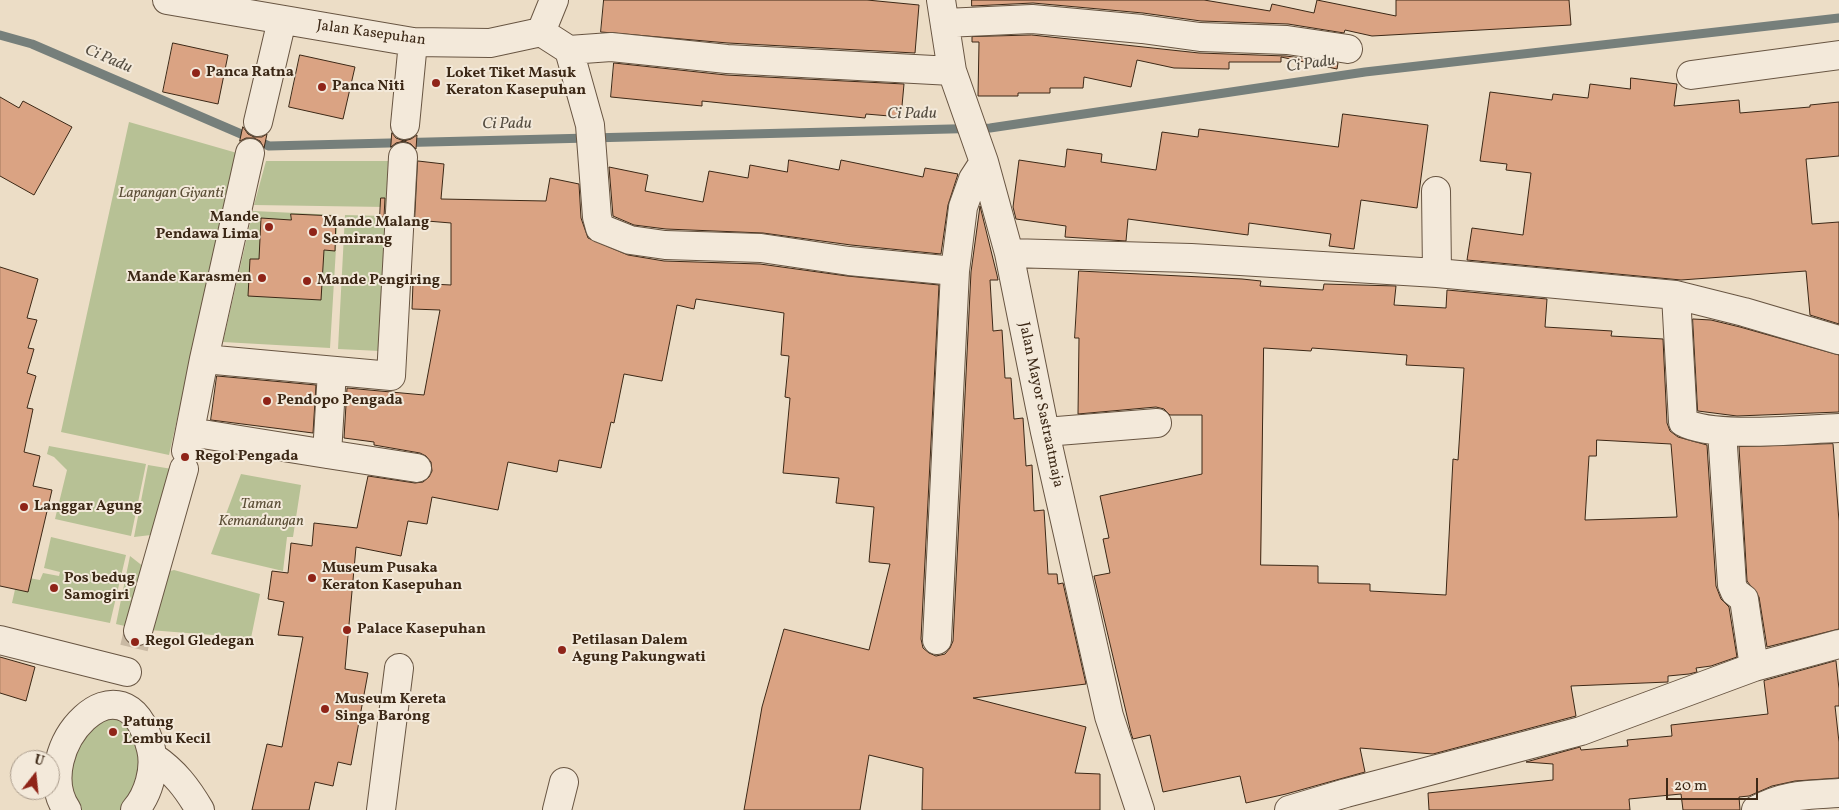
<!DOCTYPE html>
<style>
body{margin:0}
#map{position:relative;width:1839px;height:810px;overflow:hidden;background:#ecddc6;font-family:Vollkorn,serif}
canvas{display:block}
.north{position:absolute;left:10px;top:750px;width:50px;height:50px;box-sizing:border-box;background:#f3e9da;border:1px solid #aa9c8c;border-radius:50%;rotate:16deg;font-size:14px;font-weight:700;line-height:20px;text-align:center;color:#3c2816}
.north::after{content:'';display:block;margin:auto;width:18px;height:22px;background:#8f2418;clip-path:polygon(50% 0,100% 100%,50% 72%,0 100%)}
.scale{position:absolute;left:1666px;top:778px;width:92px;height:22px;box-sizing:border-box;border:2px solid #3c2816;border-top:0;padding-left:6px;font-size:15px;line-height:18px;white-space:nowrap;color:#3c2816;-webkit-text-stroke:4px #f3e9da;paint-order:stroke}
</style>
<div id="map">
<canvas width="1839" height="810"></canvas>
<div class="north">U</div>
<div class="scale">20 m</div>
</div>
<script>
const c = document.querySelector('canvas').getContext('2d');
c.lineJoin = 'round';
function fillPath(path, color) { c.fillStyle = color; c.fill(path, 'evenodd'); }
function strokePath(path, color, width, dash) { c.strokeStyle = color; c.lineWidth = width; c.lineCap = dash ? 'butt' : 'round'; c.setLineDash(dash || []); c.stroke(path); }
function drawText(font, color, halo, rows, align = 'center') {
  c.font = font + ' Vollkorn,serif'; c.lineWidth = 4; c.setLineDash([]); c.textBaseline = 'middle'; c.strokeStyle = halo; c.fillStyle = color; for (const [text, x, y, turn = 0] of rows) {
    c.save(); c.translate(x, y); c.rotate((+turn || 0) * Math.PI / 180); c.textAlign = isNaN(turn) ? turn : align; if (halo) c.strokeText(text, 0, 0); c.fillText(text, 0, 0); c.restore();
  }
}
fillPath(new Path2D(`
 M129,122L237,153L169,455L61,432Z
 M266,161H388L386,207L254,205Z
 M253,211L338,215L330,348L223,342Z
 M345,215L385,216L380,351L338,349Z
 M49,446L146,464L131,536L55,519L67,470L54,457L47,454Z
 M148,465L172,469L151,535L134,537Z
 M241,474L301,485L293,537H287L283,571L211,554Z
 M51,537L126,555L110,623L12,603L18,576L40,580L43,573L59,576L60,572L44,568Z
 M130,556L144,567L129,627L116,624Z
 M174,570L260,594L251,638L149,630L167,572Z
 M115,718L129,727L142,767L129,810H75L69,762L94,723Z`), '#b7c195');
strokePath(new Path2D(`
 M0,35L32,44L269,146L990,128L1365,72L1839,18`), '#767f7b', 9);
const building = new Path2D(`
 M604,0H867L919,5L915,53L728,43L601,32Z
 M972,0H1204L1270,11L1272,4L1314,13L1317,0L1396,16V0H1569L1571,25L1372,36L1345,30L1344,33L1288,24L1201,21L1143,13L1033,3L972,6Z
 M1032,35L1199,53L1286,56L1338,63L1337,69L1281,57V62H1229V69L1174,68L1137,60L1131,87L1084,77L1083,88H1050V93H1018V96H978L979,42H972V37Z
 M173,43L228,55L218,104L163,92Z
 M300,55L355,67L343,119L289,107Z
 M614,63L726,75L904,84L901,117L866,114L865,118L702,101V106L611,97Z
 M1631,78L1677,84L1674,106L1739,100L1740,113L1810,107V105L1839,102V156L1806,159L1812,224L1839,222V324L1810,315L1806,271L1681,280L1467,260L1472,228L1523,235L1531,173L1506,170L1507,164L1480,161L1490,92L1552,100L1553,94L1588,98L1590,84L1630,89Z
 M0,97L19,108L23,101L72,127L34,195L0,176Z
 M1343,114L1428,125L1417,208L1361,200L1354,249L1329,246L1331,234L1249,223L1248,235L1128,219L1126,241L1065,237L1066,226L1016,219L1013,207L1019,160L1065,167L1067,149L1102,154L1101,162L1156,170L1162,132L1198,137L1199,129L1338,147Z
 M243,127L248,134L254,137H262L267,134L264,148L260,141L254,138H246L240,141Z
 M392,133L396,138L404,141L411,139L417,135L416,149L411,144L404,141L396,143L391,147Z
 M789,160L839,170L841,160L923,177L925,168L958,174L948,205L941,254L851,245L763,233L666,229L634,225L613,216L609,167L648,175L645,191L703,202L709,171L748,178L750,165L787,172Z
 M418,161L444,164L441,199L546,201L550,178L579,184L581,218L588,238L628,255L664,261L760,264L847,276L939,285L921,639L923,648L929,653L936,656L945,654L950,648L953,641L971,272L980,206L997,275L998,280H990L993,331L1002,330L1005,378H1011L1014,419L1023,418L1026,466L1032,465L1034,511L1044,510L1048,574H1057L1058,584L1063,583L1086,684L973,698L1086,727L1075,773L1100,774V810H922L923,768L869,755L860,810H744L762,707L784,629L869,650L890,564L869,562L874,507L836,503L839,478L783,473L790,398L785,397L789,356L781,355L784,313L696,299L694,309L677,305L662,381L624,374L614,423L611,422L601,468L559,460L557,472L508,462L498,510L432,497L427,524L408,521L401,556L356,547L345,669L368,673L351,765L338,762L333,786L315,782L309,810H252L267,744L282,747L303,637L278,635L284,602L268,599L272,571L288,573L291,543L312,546L314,523L357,528L368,476L415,483L423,482L429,477L432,471L431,462L426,456L420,453L374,445V442L344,438L347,388L424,395L440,310L412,309L413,283L451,285V223L415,220Z
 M381,198H385L384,217H380Z
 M291,214L336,216L335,251L324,250L321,300L248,296L250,259H259L261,218L291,220Z
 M0,267L38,279L27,318L37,320L28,348L34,349L27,373L36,376L27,408L33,409L24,452L40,456L33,486L52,490L28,592L0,586Z
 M1079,271L1242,279L1261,281L1260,286L1323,290L1324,284L1396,286L1394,305L1446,308L1447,290L1547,299L1545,327L1612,331L1611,336L1663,339L1667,423L1670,431L1678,437L1707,445L1716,586L1721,599L1729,607L1737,657L1711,666L1696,668L1697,672L1689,674L1668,676V682L1571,686L1576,716L1433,754L1360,748L1365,772L1286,794L1246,803L1240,776L1163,792L1150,735L1133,739L1131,733L1094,576L1110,573L1103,539L1109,538L1100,496L1202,474V415H1170L1164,409L1156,407L1078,414L1079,338H1075ZM1264,348L1311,351L1312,348L1407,355L1406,365L1464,368L1458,460L1453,459L1446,595L1370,591V584L1318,583V566L1261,565ZM1597,440L1671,444L1677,517L1585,520L1589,456H1596Z
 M1693,319L1711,320L1740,327L1839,355V412L1737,416L1698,411Z
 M217,376L316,385L313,433L211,420Z
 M1833,444L1839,521V629L1767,647L1759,597L1747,581L1739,447Z
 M0,657L35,667L26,701L0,693Z
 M1836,661L1839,689V706H1835L1839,742V778L1795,781L1772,786L1749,796L1739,797L1740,810H1683L1681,794L1629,799L1630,810H1429L1428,793L1553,780V764L1526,762L1580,747L1581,750L1628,746L1627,740L1672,736L1671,725L1768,714L1764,681Z`);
fillPath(building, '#daa383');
strokePath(building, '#3c2816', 1);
strokePath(new Path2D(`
 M134,648L138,631`), '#c9b9a3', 28, [28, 14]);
const minor = new Path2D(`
 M167,0L413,42L490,43L541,32L554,0
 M941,0L952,71L984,162L1009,253L1045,432L1109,716L1140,810
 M945,23L1032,19L1142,29L1200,37L1287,40L1348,49
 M541,32L569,50L590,125L597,217L600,228L630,240L665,245L761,248L849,261L955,271
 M569,50L611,47L727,59L952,71
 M1691,75L1839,55
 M258,122L282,20
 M405,125L413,42
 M1436,191L1437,273
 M1009,253L1191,258L1437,273L1676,295L1744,312L1839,340
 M1676,295L1683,422C1714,439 1801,429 1839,428
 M204,359L391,376L403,157
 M332,371L327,454L417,468
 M1722,431L1732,585L1735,592L1744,599L1754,667
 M190,432L327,454
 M1045,432L1157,423
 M186,451L204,359L250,153
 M138,631L184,469
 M0,640L127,672
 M937,640L955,271L963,207L973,179L984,162
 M153,757C175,772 187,788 200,810
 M67,810C27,751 125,644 151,749C156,769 148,795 135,810
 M381,810L399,668
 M557,810L564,782
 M1289,810L1346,793L1581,731L1754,667L1839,644
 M1756,810C1784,794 1808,795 1839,793`);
strokePath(minor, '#685542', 30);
strokePath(minor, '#f3e9da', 28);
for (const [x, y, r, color] of [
 [196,73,5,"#8f2418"],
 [436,83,5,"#8f2418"],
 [322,87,5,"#8f2418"],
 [269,227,5,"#8f2418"],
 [313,232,5,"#8f2418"],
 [262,278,5,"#8f2418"],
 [307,281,5,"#8f2418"],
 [267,401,5,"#8f2418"],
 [185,457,5,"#8f2418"],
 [24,507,5,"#8f2418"],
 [312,578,5,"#8f2418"],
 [54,588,5,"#8f2418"],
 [347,630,5,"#8f2418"],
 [135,642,5,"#8f2418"],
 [562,650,5,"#8f2418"],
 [325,709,5,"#8f2418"],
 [113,732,5,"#8f2418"]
]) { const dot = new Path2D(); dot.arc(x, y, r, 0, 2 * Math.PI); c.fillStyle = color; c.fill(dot); strokePath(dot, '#f3e9da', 2); }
drawText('15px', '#3c2816', '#f3e9da', [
 ["Jalan Kasepuhan",371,34,8],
 ["Jalan Mayor Sastraatmaja",1040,405,78]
]);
drawText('bold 15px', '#3c2816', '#f3e9da', [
 ["Panca Ratna",206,73],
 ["Loket Tiket Masuk",446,74],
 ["Keraton Kasepuhan",446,91],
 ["Panca Niti",332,87],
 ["Mande",259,218,"right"],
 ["Pendawa Lima",259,235,"right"],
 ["Mande Malang",323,223],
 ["Semirang",323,240],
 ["Mande Karasmen",252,278,"right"],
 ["Mande Pengiring",317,281],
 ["Pendopo Pengada",277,401],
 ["Regol Pengada",195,457],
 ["Langgar Agung",34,507],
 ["Museum Pusaka",322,569],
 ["Keraton Kasepuhan",322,586],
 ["Pos bedug",64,579],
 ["Samogiri",64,596],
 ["Palace Kasepuhan",357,630],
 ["Petilasan Dalem",572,641],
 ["Agung Pakungwati",572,658],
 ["Regol Gledegan",145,642],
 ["Museum Kereta",335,700],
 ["Singa Barong",335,717],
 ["Patung",123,723],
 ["Lembu Kecil",123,740]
], 'left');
drawText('italic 15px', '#5b4e36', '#f3e9da', [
 ["Lapangan Giyanti",171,194],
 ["Taman",261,505],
 ["Kemandungan",261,522]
]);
drawText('italic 16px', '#544c40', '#f3e9da', [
 ["Ci Padu",108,60,23],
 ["Ci Padu",1311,65,-8],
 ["Ci Padu",912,115,-1],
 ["Ci Padu",507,125,-1]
]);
</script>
